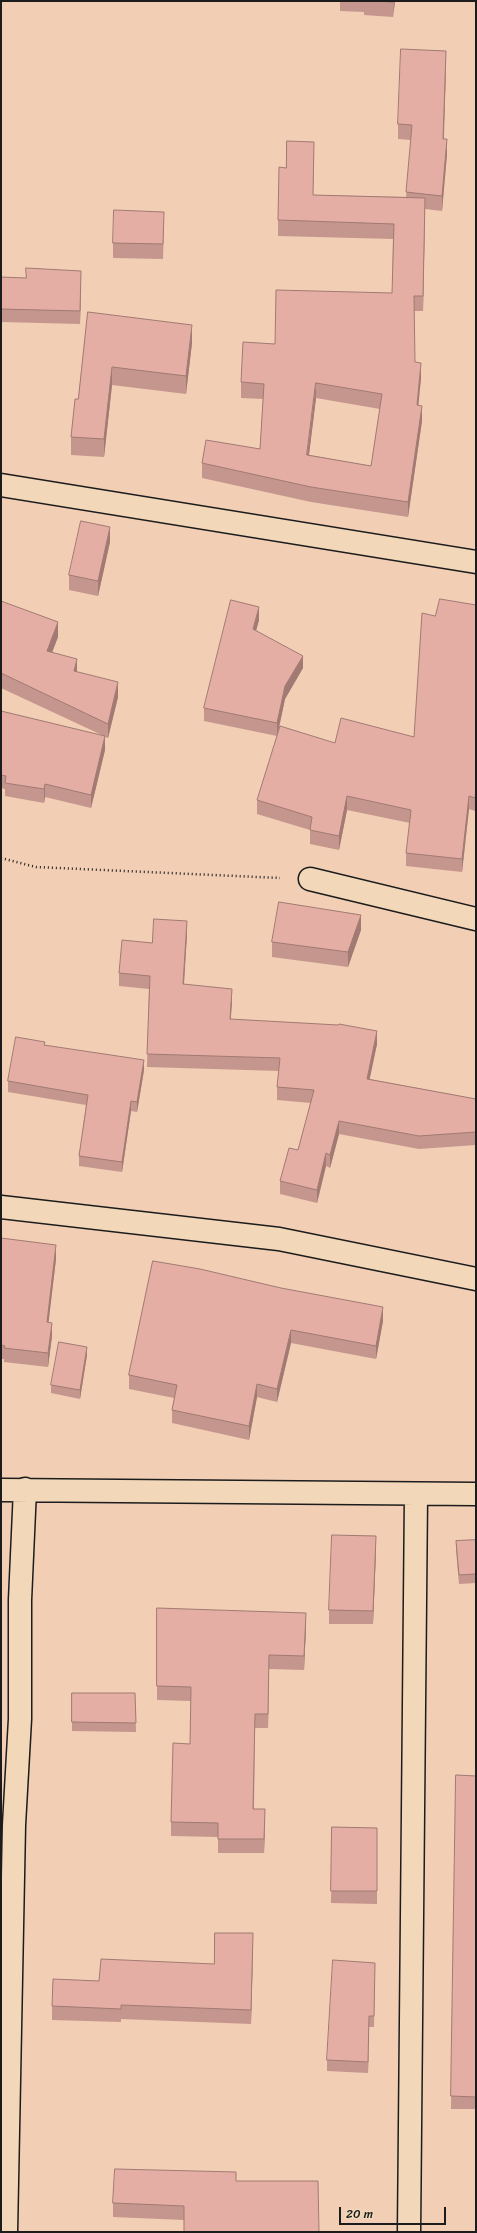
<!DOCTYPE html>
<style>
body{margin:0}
#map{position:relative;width:477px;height:2233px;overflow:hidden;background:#f2ceb5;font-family:Sriracha,sans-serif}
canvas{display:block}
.frame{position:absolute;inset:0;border:2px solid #1c1c1c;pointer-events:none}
.scale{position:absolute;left:339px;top:2207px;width:107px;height:18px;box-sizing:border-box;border:2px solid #1c1c1c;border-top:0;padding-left:5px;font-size:12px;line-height:14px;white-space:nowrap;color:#1c1c1c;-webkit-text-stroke:3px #f2d8b9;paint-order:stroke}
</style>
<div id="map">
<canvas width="477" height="2233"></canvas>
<div class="frame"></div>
<div class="scale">20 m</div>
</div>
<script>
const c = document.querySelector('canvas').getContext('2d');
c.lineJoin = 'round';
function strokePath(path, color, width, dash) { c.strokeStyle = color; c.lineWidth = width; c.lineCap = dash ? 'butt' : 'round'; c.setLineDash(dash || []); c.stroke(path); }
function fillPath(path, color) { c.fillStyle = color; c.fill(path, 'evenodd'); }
const minor = new Path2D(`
 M1,485L476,562
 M310,879L476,919
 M1,1207L279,1239L476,1279
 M1,1490L476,1494
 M6,2232L14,1825L20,1719V1600L25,1489
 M409,2232L416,1495`);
strokePath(minor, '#1c1c1c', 25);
strokePath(new Path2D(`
 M1,858L36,867L280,878`), '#1c1c1c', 2.5, [1, 3]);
strokePath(minor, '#f2d8b9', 22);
fillPath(new Path2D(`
 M340,1H395L393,17L364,15V12L340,11Z
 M446,66L444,139L447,154L442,211L425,209L423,311H414L415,362L421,378L418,405L422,421L408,517L311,502L202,478V463L260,449L263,399L241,398V382L275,344L392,293L393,239L278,236V220L286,168L314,157L313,195L406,197L411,140L398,139V124ZM316,398L380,409L371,466L309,455Z
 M164,227L163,259L113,258V243Z
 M1,277L81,285L80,324L1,322Z
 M88,312L192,343L186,394L112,385L104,457L71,455V437L78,399Z
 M110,542L98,596L69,590V575Z
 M1,601L58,637L52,652L77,672L118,697L108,738L105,737V750L91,808L45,797L44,803L5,796V789L1,788V711L104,736L1,688Z
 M476,605L475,811L469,809L462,872L406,866V853L410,823L347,810L339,850L310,844V830L257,814V800L277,736L204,721V708L259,620L256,630L303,668L285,699L278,733L335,743L414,737L435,616Z
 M361,930L348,967L272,957V942Z
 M187,934L184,985L232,1002L230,1019L377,1044L369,1079L476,1099V1145L419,1149L339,1134L330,1168L326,1166L317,1203L280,1194V1181L298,1150L311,1103L277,1100V1087L279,1071L147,1067L149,989L119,986V973L152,943Z
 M45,1045L144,1070L137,1112L131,1111L122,1172L79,1166V1156L86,1105L8,1092V1081Z
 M1,1238L56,1259L48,1322L52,1336L48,1367L4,1362V1359H1Z
 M153,1261L383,1321L376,1359L291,1343L277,1402L257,1397L249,1440L172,1423V1410L174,1398L129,1389V1375Z
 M87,1355L80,1399L51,1393V1385Z
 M476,1540V1583L459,1584L456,1550V1541Z
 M376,1550L373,1624H329V1610Z
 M157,1608L306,1627L304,1670L269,1669L268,1728H255L254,1809L265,1823L264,1853H218V1837L171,1836V1822L190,1744L191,1701L157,1700Z
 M72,1693H135L136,1732L72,1731Z
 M456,1775L476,1776V2109H451Z
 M332,1827L377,1828V1904L331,1903Z
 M253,1947L251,2024L121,2019V2022L52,2020V2006L99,1981L214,1964Z
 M375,1963L374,2027H369L368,2073L327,2071V2060Z
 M236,2181L184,2220L113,2217V2203Z`), '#c5968d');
fillPath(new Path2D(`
 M394,1H395L393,17Z
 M446,51V66L443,154V139Z
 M447,139V154L442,211V196Z
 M425,198V213L423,311V296Z
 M81,271V285L80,324V311Z
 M192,325V343L186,394V376Z
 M421,363V378L417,420V405Z
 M112,367V385L104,457V439Z
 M316,383V398L307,470V455Z
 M422,406V421L408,517V502Z
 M110,527V542L98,596V581Z
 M259,607V620L253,642V629Z
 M58,622V637L47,666V651Z
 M303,656V668L285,699L277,736V723L285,686Z
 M77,659V673L74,671Z
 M118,682V697L108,738V724Z
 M105,736V750L91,808V795Z
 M45,784V797L44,803V789Z
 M476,791V805L475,811V798Z
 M347,796V810L339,850V836Z
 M469,796V809L462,872V859Z
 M361,915V930L348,967V952Z
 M187,921V934L183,997V984Z
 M232,989V1002L230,1032V1019Z
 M377,1031V1044L367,1092V1079Z
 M144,1060V1070L137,1112V1102Z
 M131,1101V1111L122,1172V1162Z
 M339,1121V1134L330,1168V1155Z
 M326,1153V1166L317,1203V1190Z
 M56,1245V1259L47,1336V1322Z
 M383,1307V1321L376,1359V1346Z
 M52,1323V1336L48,1367V1353Z
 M291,1330V1343L277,1402V1389Z
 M87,1347V1355L80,1399V1390Z
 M257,1384V1397L249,1440V1426Z
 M376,1536V1550L373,1624V1611Z
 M306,1613V1627L304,1670V1656Z
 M269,1655V1669L268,1728V1714Z
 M265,1809V1823L264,1853V1839Z
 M253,1933V1947L251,2024V2010Z
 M369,2016V2027L368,2073V2062Z`), '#a07a73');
const building = new Path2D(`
 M380,1H394L393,2Z
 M401,49L446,51L443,139H447L442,196L406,192L412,125L398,124Z
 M287,141L314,142L313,195L425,198L423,296H414L415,362L421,363L417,405L422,406L408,502L311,487L202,463L206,440L260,449L264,384L241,382L243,342L275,344L276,290L392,293L394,224L278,220L279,167L286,168ZM316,383L382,394L371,466L307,455Z
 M114,210L164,212L163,244L113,243Z
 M26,268L81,271L80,311L1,309V277L26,278Z
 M88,312L192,325L186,376L112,367L104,439L71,437L75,399H78Z
 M81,521L110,527L98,581L69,575Z
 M440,599L476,605V791L475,798L469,796L462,859L406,853L411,810L347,796L339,836L310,830L312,817L257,800L280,726L335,743L341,718L414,737L422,613L435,616Z
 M231,600L259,607L253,629L303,656L285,686L277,723L204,708Z
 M1,601L58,622L47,651L77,659L74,671L118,682L108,724L1,673Z
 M1,711L105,736L91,795L45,784L44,789L5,783L6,776L1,775Z
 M279,902L361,915L348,952L272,942Z
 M154,919L187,921L183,984L232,989L230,1019L338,1025L339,1024L377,1031L367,1079L476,1099V1132L419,1136L339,1121L330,1155L326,1153L317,1190L280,1181L289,1148L298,1150L314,1090L277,1087L280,1058L147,1054L150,976L119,973L122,940L152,943Z
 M16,1037L45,1042L44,1045L144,1060L137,1102L131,1101L122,1162L79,1156L88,1095L8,1081Z
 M1,1238L56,1245L47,1322L52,1323L48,1353L4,1348L5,1346L1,1345Z
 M153,1261L200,1269L281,1288L383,1307L376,1346L291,1330L277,1389L257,1384L249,1426L172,1410L177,1385L129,1375Z
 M59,1342L87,1347L80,1390L51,1385Z
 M332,1535L376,1536L373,1611L329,1610Z
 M476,1540V1574L459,1575L456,1541Z
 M157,1608L306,1613L304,1656L269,1655L268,1714H255L253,1809H265L264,1839H218V1823L171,1822L173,1743L190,1744L191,1687L157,1686Z
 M72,1693H135L136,1723L72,1722Z
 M456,1775L476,1776V2097L451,2096Z
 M332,1827L377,1828V1891H331Z
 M215,1933H253L251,2010L121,2005V2009L52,2006L53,1979L99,1981L101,1959L214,1964Z
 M333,1960L375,1963L374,2016H369L368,2062L327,2060Z
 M115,2169L236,2172V2181H318L319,2232H184V2206L113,2203Z`);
fillPath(building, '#e5aea4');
strokePath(building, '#a07a73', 1);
</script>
